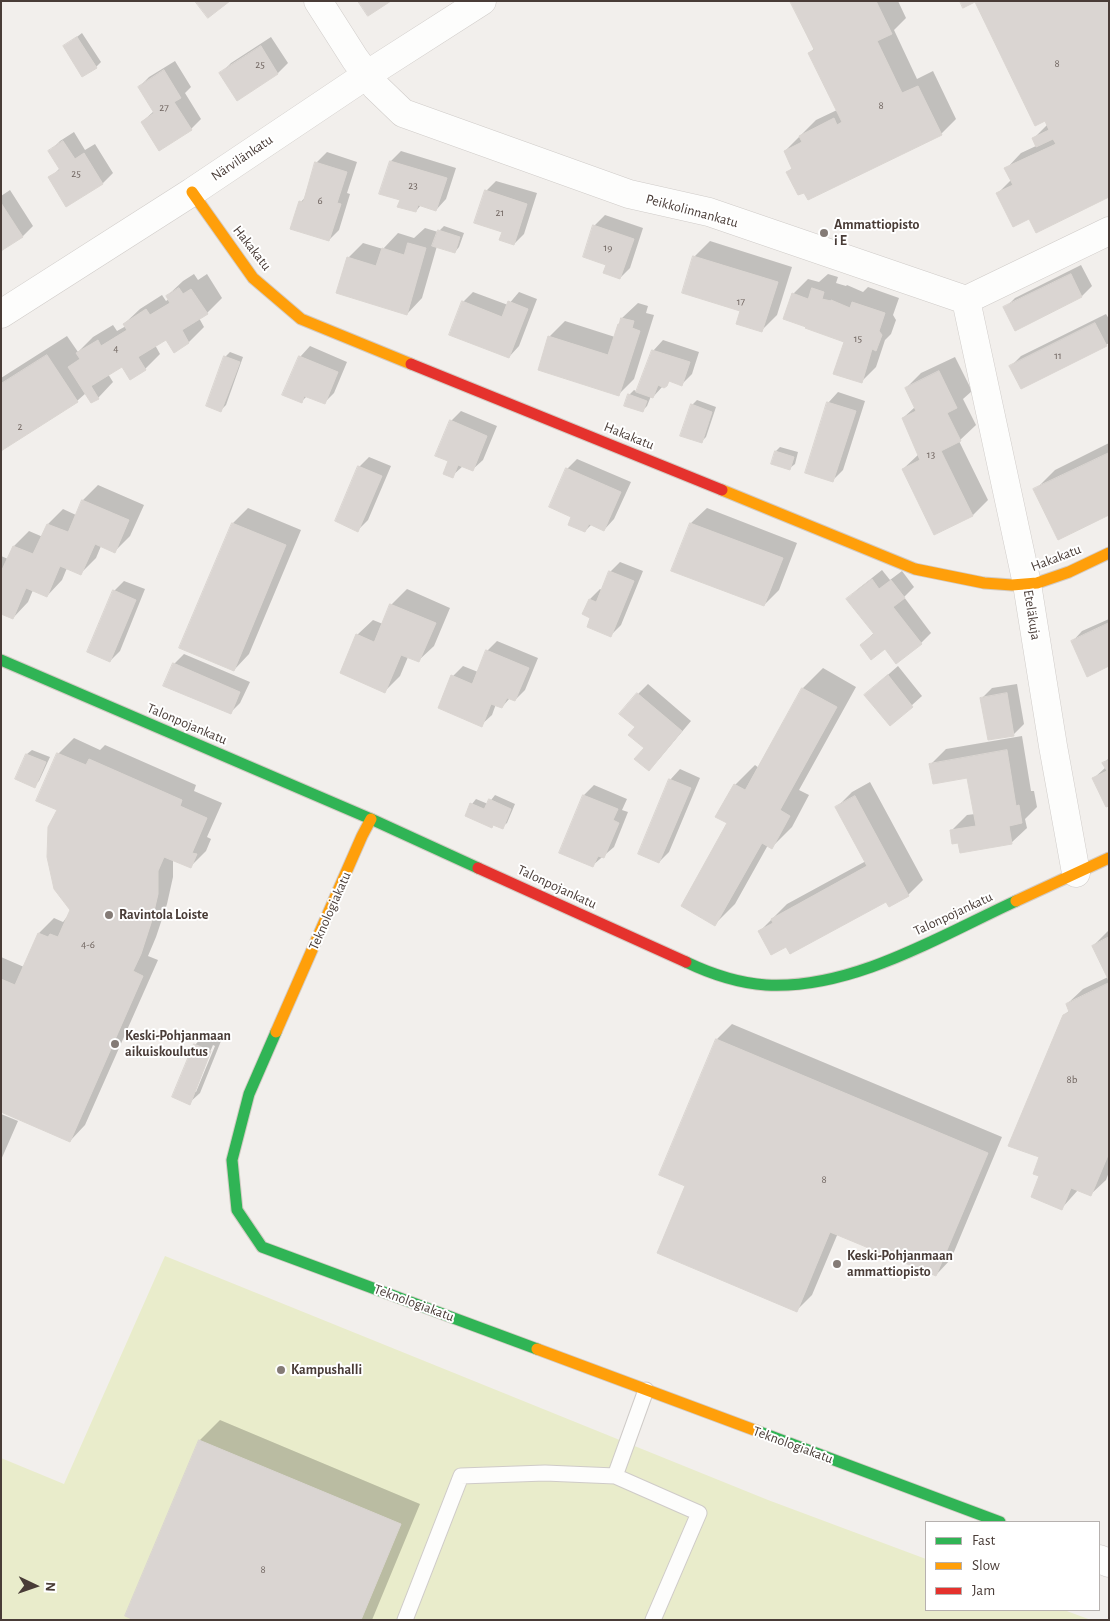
<!DOCTYPE html>
<meta charset="utf-8">
<style>
body{margin:0}
#map{position:relative;width:1110px;height:1621px;overflow:hidden;background:#f2efec;font-family:"Alegreya Sans",sans-serif}
canvas{display:block}
.frame{position:absolute;inset:0;border:2px solid #493c37;pointer-events:none}
.legend{position:absolute;left:925px;top:1521px;width:175px;height:90px;box-sizing:border-box;background:#fff;border:1px solid #b6b1af;margin:0;padding:6px 9px;list-style:none;font-size:15px;color:#493c37}
.legend li{display:flex;align-items:center;gap:10px;height:25px}
.legend b{width:25px;border:1px solid #b6b1af}
.north{position:absolute;left:10px;top:1561px;width:50px;height:50px;-webkit-text-stroke:4px #fff;paint-order:stroke;rotate:93deg;font-size:14px;font-weight:700;line-height:20px;text-align:center;color:#493c37}
.north::after{content:'';display:block;margin:auto;width:18px;height:22px;background:#493c37;clip-path:polygon(50% 0,100% 100%,50% 72%,0 100%)}
</style>
<div id="map">
<canvas width="1110" height="1621"></canvas>
<div class="frame"></div>
<ul class="legend">
<li><b style="height:6px;background:#30b455"></b>Fast</li>
<li><b style="height:6px;background:#ff9f0a"></b>Slow</li>
<li><b style="height:6px;background:#e5322d"></b>Jam</li>
</ul>
<div class="north">N</div>
</div>
<script>
const c = document.querySelector('canvas').getContext('2d');
c.lineJoin = 'round';
function fillPath(path, color) { c.fillStyle = color; c.fill(path, 'evenodd'); }
function strokePath(path, color, width, dash) { c.strokeStyle = color; c.lineWidth = width; c.lineCap = dash ? 'butt' : 'round'; c.setLineDash(dash || []); c.stroke(path); }
function drawText(font, color, halo, rows, align = 'center') {
  c.font = font + ' "Alegreya Sans",sans-serif'; c.lineWidth = 4; c.setLineDash([]); c.textBaseline = 'middle'; c.strokeStyle = halo; c.fillStyle = color; for (const [text, x, y, turn = 0] of rows) {
    c.save(); c.translate(x, y); c.rotate((+turn || 0) * Math.PI / 180); c.textAlign = isNaN(turn) ? turn : align; if (halo) c.strokeText(text, 0, 0); c.fillText(text, 0, 0); c.restore();
  }
}
fillPath(new Path2D(`
 M165,1256L768,1500L926,1559V1610H1064L1091,1620H1V1458L64,1484Z`), '#e9eccb');
fillPath(new Path2D(`
 M792,1H898L906,18L894,30L917,79L933,71L956,119L941,134L804,191L788,172L793,167L785,151L816,120L837,110L809,53L815,48Z
 M1109,1L1029,217L998,193L1011,180L1006,169L1021,153L1036,146L1033,139L1048,124Z
 M82,33L101,62L96,67L65,46Z
 M271,37L288,63L278,73L238,99L221,73L231,63Z
 M175,61L191,87L185,93L201,119L191,129L142,122L154,111L139,87L149,77Z
 M74,132L85,150L95,144L113,173L103,183L67,205L50,178L60,168L50,151L60,141Z
 M401,151L456,168L446,199L436,210L421,205L416,211L401,199L391,161Z
 M327,152L357,162L347,193L350,194L339,230L329,240L301,202L306,196L316,163Z
 M496,181L537,193L524,234L514,244L503,231L486,191Z
 M10,190L33,226L23,236L1,250V196Z
 M605,215L643,228L630,268L620,278L607,264L594,226Z
 M444,226L464,233L459,247L455,252L437,246L422,298L407,314L348,258L363,243L383,249L398,233L414,238L425,228L438,232Z
 M710,241L792,267L777,315L761,331L694,257Z
 M1081,265L1092,286L1082,296L1015,329L1005,308L1015,298Z
 M194,274L198,280L207,274L222,298L207,313L199,318L204,327L189,342L174,351L166,338L155,345L160,354L145,369L122,365L108,374L113,382L98,398L86,393L77,401L1,450V378L67,336L78,352L93,337L113,325L117,331L126,326L124,324L140,309L162,295L166,301L169,299L167,296L183,281Z
 M828,274L838,277L836,283L846,286L847,285L863,292L868,287L899,298L893,315L896,320L891,334L885,340L876,367L861,382L846,341L793,294L808,279L819,282Z
 M473,292L508,305L519,292L537,299L519,346L509,357L463,302Z
 M638,303L648,306L646,313L654,315L634,379L619,394L549,337L565,321L615,337L622,318Z
 M1106,314L1109,319V343L1106,345L1011,366L1021,356Z
 M663,340L699,352L692,374L682,384L671,380L663,386L653,397L651,396L647,406L642,411L629,395L634,390L638,392L653,351Z
 M310,346L347,362L334,393L324,403L307,396L301,402L300,357Z
 M230,352L243,357L226,405L221,410L225,357Z
 M955,357L972,391L963,399L976,425L959,441L988,500L973,515L934,533L903,469L919,454L903,418L915,407L906,388L921,373Z
 M838,392L865,401L843,470L833,480L828,403Z
 M697,400L716,407L706,437L701,442L692,405Z
 M461,411L497,426L483,460L472,470L463,466L452,476L449,461L451,421Z
 M1109,443V514L1035,490L1055,470Z
 M780,447L798,452L795,464L790,468L776,451Z
 M369,457L391,466L368,520L358,530L359,467Z
 M577,459L631,482L614,519L604,530L592,524L585,531L572,516L567,469Z
 M98,485L144,505L130,536L115,551L101,546L96,558L81,573L67,568L62,580L47,596L33,590L28,602L13,618L1,613V556L8,559L14,546L29,531L43,537L48,524L63,509L76,515L83,500Z
 M248,508L301,530L249,654L234,670L181,648L233,523Z
 M707,508L797,543L779,590L764,605L673,570L691,523Z
 M620,562L643,571L621,625L611,635L592,617L584,614L590,599L600,589L602,590L610,572Z
 M882,570L890,580L902,571L914,587L904,597L931,633L921,643L886,647L861,645L874,633L848,599L858,589Z
 M124,581L145,589L120,651L110,661L114,591Z
 M407,589L450,608L434,646L418,661L408,657L400,676L385,691L357,635L373,620L383,624L391,605Z
 M1109,619V665L1072,642L1082,631Z
 M497,641L538,658L525,690L515,700L510,698L502,707L496,704L492,715L481,725L453,676L463,666L478,672L487,651Z
 M184,654L250,682L240,703L230,713L174,664Z
 M898,666L922,696L890,725L865,695Z
 M823,668L856,687L799,790L809,795L792,827L772,847L768,845L735,904L715,924L735,785L755,765L759,768L803,688Z
 M648,684L691,721L659,759L645,748L636,727L638,694Z
 M1017,684L1024,724L1014,734L982,698L992,688Z
 M1022,736L1031,791H1034L1037,807L1025,819L1027,828L1011,843L959,841L951,831L967,815L975,814L968,777L931,764L946,749Z
 M74,738L100,750L105,745L196,785L194,791L222,803L207,837L211,839L206,851L190,867L173,859V877L167,904L156,937L148,956L158,960L85,1125L70,1141L1,1110V957L24,967L39,933L54,918L63,922L72,910L59,809L38,800L58,754Z
 M32,750L50,757L39,781L34,786L17,779L27,754Z
 M1109,758V805L1094,778L1106,767L1104,763Z
 M680,769L700,778L669,852L659,862L670,780Z
 M870,782L923,880L908,895L887,900L787,945L760,931L787,904L866,861L837,807L852,792Z
 M594,785L627,799L622,810L628,812L614,847L593,865L561,852L584,795Z
 M495,795L515,804L507,823L502,827L472,804L476,799L488,804Z
 M1109,930V1172L1106,1180L1090,1195L1078,1190L1062,1208L1040,1175L1041,1157L1064,1015L1070,1010L1067,1004L1083,989L1108,977L1093,946Z
 M732,1024L1002,1137L951,1259L936,1275L838,1233L812,1295L796,1311L687,1185L661,1174L717,1039Z
 M205,1034L221,1041L200,1093L189,1103L195,1045ZM213,1045L215,1046L196,1092H193Z
 M1,1114L18,1121L1,1160Z
 M220,1420L420,1504L372,1620H137L200,1440Z`), '#0003');
const building = new Path2D(`
 M195,1H230L208,18Z
 M358,1H391L368,16Z
 M790,1H876L892,34L877,41L902,93L918,86L942,135L808,200L804,193L798,195L786,172L792,169L784,151L802,142L799,136L834,118L837,125L842,122L808,53L814,50Z
 M960,1H1109V197L1036,233L1029,219L1013,227L996,193L1013,185L1004,168L1056,144L1053,139L1036,147L1032,138L1049,130L1045,121L1035,126L975,2L963,8Z
 M77,37L97,68L82,77L63,46Z
 M261,46L278,74L237,101L219,73Z
 M164,70L181,98L174,102L192,130L159,151L141,122L154,113L138,87Z
 M63,141L75,159L84,153L103,184L66,207L48,177L60,170L48,151Z
 M390,161L447,178L436,211L418,205L416,212L397,207L400,200L379,194Z
 M315,162L347,172L337,203L341,204L329,241L290,229L299,201L303,202Z
 M485,190L527,204L514,245L499,240L502,232L474,223Z
 M1,203L23,237L1,251Z
 M593,225L634,239L620,279L603,273L606,265L583,257Z
 M438,230L460,237L455,253L432,246Z
 M408,243L426,248L407,315L336,293L347,257L376,266L382,248L404,255Z
 M693,256L778,282L762,332L736,324L740,311L682,293Z
 M1071,274L1082,297L1015,331L1003,307Z
 M179,288L183,294L191,289L208,314L182,330L189,343L174,353L166,340L138,357L146,370L130,380L122,367L91,386L99,399L91,403L68,367L80,359L76,353L98,340L101,346L127,330L123,324L146,309L150,315L170,303L166,296Z
 M812,288L824,292L822,299L831,301V300L850,308L852,302L885,313L879,331L882,335L876,351L872,349L862,383L833,374L844,342L805,328L806,327L783,319L792,293L808,299Z
 M462,301L502,317L508,301L528,309L509,358L449,335Z
 M621,318L634,321L632,328L640,331L619,396L538,370L548,336L608,355L618,324H619Z
 M1095,323L1107,346L1021,389L1009,366Z
 M652,350L690,362L682,386L669,381L667,386L664,388L658,385L653,398L636,392Z
 M47,355L78,402L1,451V384Z
 M224,356L240,362L221,412L206,406Z
 M299,356L338,372L325,404L304,396L302,403L282,395Z
 M939,371L957,408L947,413L961,441L941,451L973,516L934,535L902,469L920,460L902,418L916,411L905,388Z
 M628,394L647,401L643,412L624,406Z
 M827,402L856,411L833,482L805,473Z
 M691,404L712,412L702,443L680,436Z
 M450,420L487,436L473,471L458,465L453,478L443,474L448,461L435,456Z
 M775,451L794,457L790,470L771,464Z
 M1109,453V515L1058,540L1033,489Z
 M358,466L382,476L358,532L335,521Z
 M566,468L621,492L604,531L589,524L585,532L568,525L571,517L549,507Z
 M82,500L129,520L115,553L95,544L81,575L60,566L47,597L26,588L13,619L1,614V572L13,546L33,554L47,524L68,532Z
 M232,523L286,545L234,671L179,648Z
 M690,523L783,558L764,606L671,571Z
 M609,571L634,581L611,637L587,627L590,618L582,614L589,599L596,602Z
 M872,579L879,589L891,580L905,598L893,607L922,644L896,664L885,649L871,660L860,645L874,634L846,599Z
 M113,590L136,600L110,662L87,652Z
 M390,604L436,623L419,662L401,655L385,693L340,673L356,634L374,642Z
 M1109,623V666L1087,677L1071,641Z
 M486,650L529,668L515,701L507,698L502,708L491,704L482,727L438,708L451,675L472,684Z
 M173,663L240,692L231,714L163,686Z
 M888,675L913,707L890,726L864,695Z
 M802,688L837,707L780,810L790,816L772,849L762,843L715,926L681,906L727,823L715,817L734,784L745,790Z
 M637,693L682,731L649,771L634,759L644,748L628,735L635,727L619,714Z
 M1007,693L1014,736L988,740L980,698Z
 M1007,750L1016,806L1019,805L1022,823L1009,826L1012,844L960,853L958,843L952,844L950,830L976,826L967,778L933,784L929,764Z
 M57,753L86,765L89,759L182,800L180,806L207,818L192,853L197,854L191,868L164,857L158,871V894L152,920L141,954L133,971L143,976L70,1142L1,1112V979L15,985L38,933L48,937L50,934L58,937L70,910L54,889L47,857L48,827L57,810L36,801Z
 M26,754L46,762L35,788L15,779Z
 M1109,760V806L1106,807L1092,778L1107,771L1102,763Z
 M669,779L691,788L659,863L638,854Z
 M583,795L618,809L613,820L619,823L604,858L598,856L593,867L559,853Z
 M855,796L909,896L889,907L886,902L790,954L786,947L771,955L758,931L773,923L771,919L867,866L835,807Z
 M489,799L511,809L503,829L493,825L492,828L465,816L470,803L484,809Z
 M1109,937V981L1092,946Z
 M1109,983V1153L1091,1196L1071,1188L1062,1210L1031,1197L1039,1176L1033,1174L1039,1157L1008,1146L1063,1015L1069,1012L1066,1004Z
 M716,1039L988,1153L936,1276L830,1232L797,1312L657,1253L685,1186L659,1175Z
 M194,1044L211,1051L190,1105L172,1097Z
 M199,1440L401,1524L361,1620H134L125,1616Z`);
fillPath(building, '#dad5d2');
strokePath(building, '#dad5d1', 1);
const lane = new Path2D(`
 M615,1476L646,1390
 M405,1620L461,1476L545,1473L615,1476L699,1513L653,1620`);
const street = new Path2D(`
 M318,1L355,59L376,87L403,113L629,194L709,212L966,300L1109,231
 M966,300L1027,584L1053,746L1076,873
 M1,314L192,192L368,74L482,1
 M1099,1559L1109,1563`);
const fast = new Path2D(`
 M1,660L371,819L478,868
 M686,962C711,974 738,983 766,985C852,990 940,936 1016,901
 M276,1032L249,1094L232,1160L237,1210L262,1247L537,1349
 M757,1431L1000,1522`);
const slow = new Path2D(`
 M192,192L253,278L301,319L411,364
 M722,490L915,569L984,583L1012,585L1037,583L1069,572L1109,553
 M1016,901L1109,858
 M276,1032L362,836L371,819
 M537,1349L757,1431`);
const jam = new Path2D(`
 M411,364L722,490
 M478,868L686,962`);
strokePath(lane, '#cfcbc8', 17);
strokePath(street, '#cfcbc8', 29);
strokePath(fast, '#d3cbc4', 13);
strokePath(slow, '#d3cbc4', 13);
strokePath(jam, '#d3cbc4', 13);
strokePath(lane, '#fdfdfc', 15);
strokePath(street, '#fdfdfc', 28);
strokePath(fast, '#30b455', 11);
strokePath(slow, '#ff9f0a', 11);
strokePath(jam, '#e5322d', 11);
for (const [x, y, r, color] of [
 [824,233,5,"#847b76"],
 [109,915,5,"#847b76"],
 [115,1044,5,"#847b76"],
 [837,1264,5,"#847b76"],
 [281,1370,5,"#847b76"]
]) { const dot = new Path2D(); dot.arc(x, y, r, 0, 2 * Math.PI); c.fillStyle = color; c.fill(dot); strokePath(dot, '#fff', 2); }
drawText('11px', '#6f645f', null, [
 ["8",1057,64],
 ["25",260,65],
 ["8",881,106],
 ["27",164,108],
 ["25",76,174],
 ["23",413,186],
 ["6",320,201],
 ["21",500,213],
 ["19",608,248],
 ["17",741,302],
 ["15",858,339],
 ["4",116,349],
 ["11",1058,356],
 ["2",20,427],
 ["13",931,455],
 ["4-6",88,945],
 ["8b",1072,1080],
 ["8",824,1180],
 ["8",263,1570]
]);
drawText('14px', '#493c37', '#fff', [
 ["Närvilänkatu",242,158,-34],
 ["Peikkolinnankatu",692,211,15],
 ["Hakakatu",252,248,52],
 ["Hakakatu",629,436,22],
 ["Hakakatu",1056,558,-21],
 ["Eteläkuja",1032,615,81],
 ["Talonpojankatu",187,724,23],
 ["Talonpojankatu",557,887,25],
 ["Teknologiakatu",330,911,-66],
 ["Talonpojankatu",953,914,-25],
 ["Teknologiakatu",414,1303,20],
 ["Teknologiakatu",793,1445,20]
]);
drawText('bold 14px', '#493c37', '#fff', [
 ["Ammattiopisto",834,225],
 ["i E",834,241],
 ["Ravintola Loiste",119,915],
 ["Keski-Pohjanmaan",125,1036],
 ["aikuiskoulutus",125,1052],
 ["Keski-Pohjanmaan",847,1256],
 ["ammattiopisto",847,1272],
 ["Kampushalli",291,1370]
], 'left');
</script>
